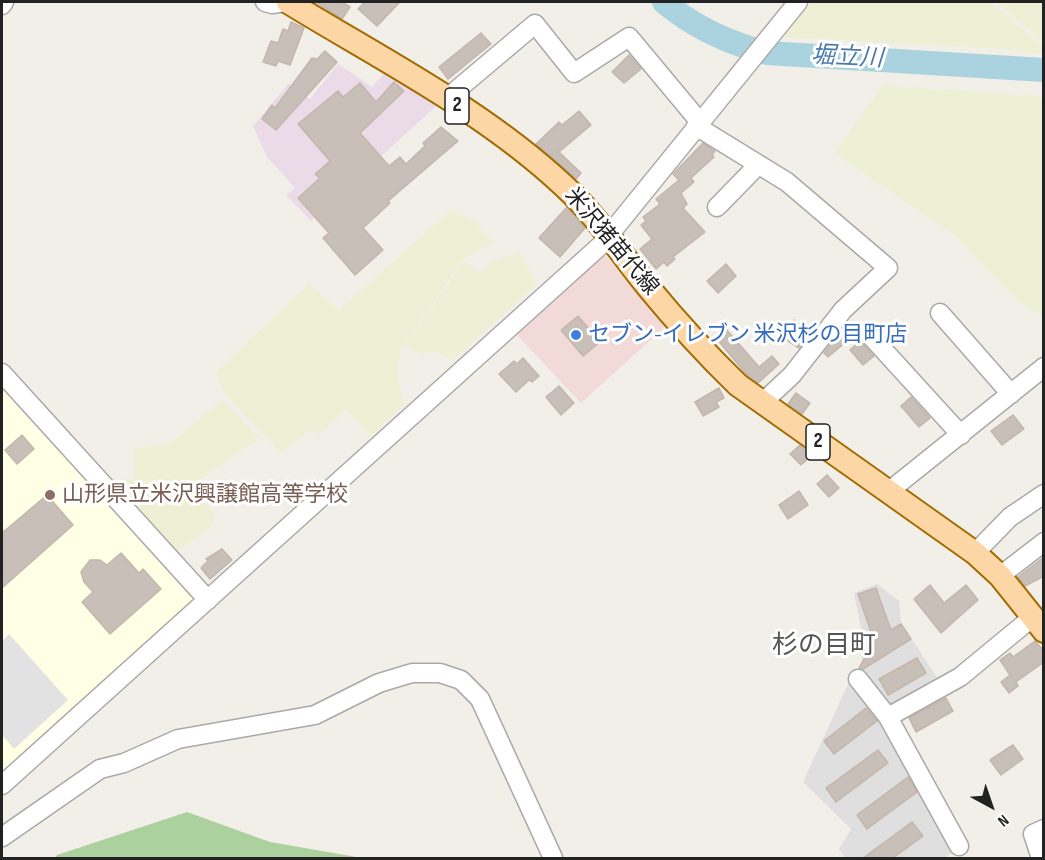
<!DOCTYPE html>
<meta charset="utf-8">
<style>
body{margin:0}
#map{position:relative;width:1045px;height:860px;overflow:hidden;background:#f2efe9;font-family:"Sofia Sans Condensed",sans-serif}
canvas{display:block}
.frame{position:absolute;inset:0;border:3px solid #222;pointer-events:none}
.north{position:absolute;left:961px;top:776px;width:60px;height:60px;-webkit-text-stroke:4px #fff;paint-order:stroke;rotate:140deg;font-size:16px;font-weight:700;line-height:24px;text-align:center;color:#222}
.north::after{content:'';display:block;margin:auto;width:21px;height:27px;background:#222;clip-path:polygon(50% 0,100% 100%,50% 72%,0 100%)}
</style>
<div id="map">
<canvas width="1045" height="860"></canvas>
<div class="frame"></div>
<div class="north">N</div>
</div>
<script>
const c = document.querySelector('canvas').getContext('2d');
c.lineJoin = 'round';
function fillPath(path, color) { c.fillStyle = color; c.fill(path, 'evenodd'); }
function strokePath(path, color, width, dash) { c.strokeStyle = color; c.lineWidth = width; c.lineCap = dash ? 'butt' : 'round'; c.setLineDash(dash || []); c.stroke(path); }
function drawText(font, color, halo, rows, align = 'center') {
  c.font = font + ' "Sofia Sans Condensed","Noto Sans JP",sans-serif'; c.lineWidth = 6; c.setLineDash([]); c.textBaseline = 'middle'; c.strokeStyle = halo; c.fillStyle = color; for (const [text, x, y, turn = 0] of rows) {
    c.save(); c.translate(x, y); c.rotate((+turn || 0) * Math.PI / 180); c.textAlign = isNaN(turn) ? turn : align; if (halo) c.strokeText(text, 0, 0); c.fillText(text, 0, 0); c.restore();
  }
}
fillPath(new Path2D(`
 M877,584L899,601L901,622L939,681L896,708L885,705L862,669V633L854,593Z
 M849,682L882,724L956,850L944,858H845L839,849L851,829L803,782Z`), '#e0dfdf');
fillPath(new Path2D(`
 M597,256H606L665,327L581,403L513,331Z`), '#f2dad9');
fillPath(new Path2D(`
 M338,64L372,87L386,71L436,106L311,221L286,195L295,188L267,157L253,126L289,83L310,99Z`), '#ebdbe8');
fillPath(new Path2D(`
 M2,387L196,603L2,778Z`), '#ffffe5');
fillPath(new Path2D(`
 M812,2H990L1043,46V54L1004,49L782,37Z
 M996,2H1043V41Z
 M883,85L1036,96L1043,99V317L1021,304L952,233L834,153Z
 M451,210L474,221L493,242L463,259L401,350L397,370L404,405L371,436L346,410L318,435L310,429L281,453L225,394L216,372L309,284L339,310Z
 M520,253L537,284L453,360L430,350L423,355L405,346L463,263L470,264L480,274L495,260Z
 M222,400L259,438L196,483V491L215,514L211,527L174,554L112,481L134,478V448L169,444Z`), '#eef0d5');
fillPath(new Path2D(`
 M187,812L270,842L362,858H55L57,855Z`), '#add19e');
fillPath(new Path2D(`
 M9,634L68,700L14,749L2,735V641Z`), '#e2e2e2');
strokePath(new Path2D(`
 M664,2C695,28 728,43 767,53L1044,70`), '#aad3df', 24);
const building = new Path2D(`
 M316,2H342L350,7L342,19Z
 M365,2H400L377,26L358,9Z
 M291,22L304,28L290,65L278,61L276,66L263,62L271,41L278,43L283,29L288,31Z
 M481,33L491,44L448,79L439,67Z
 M325,51L337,62L276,130L262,119L272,105L275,108L312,58L317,59Z
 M629,55L641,69L624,83L612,72Z
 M394,82L404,91L360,133L389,166L400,157L406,164L425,146L423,143L441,127L458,141L388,201L390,203L363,228L383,250L355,275L323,238L329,233L298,198L320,178L315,174L330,161L298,124L338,91L343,97L360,83L376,102Z
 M579,111L591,125L559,152L581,173L576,179L536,144L559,122L562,125Z
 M703,143L715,151L712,155L714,157L691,178L694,182L681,193L687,204L683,208L705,232L673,257L675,259L667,266L664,262L656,269L640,249L652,239L641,225L646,221L643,217L660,204L656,199L679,180L673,174Z
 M567,207L585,228L560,257L539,238Z
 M726,264L736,276L718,293L707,281Z
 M578,316L600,342L583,356L561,330Z
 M794,320L807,330L804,335L807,337L799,348L782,337Z
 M726,329L759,367L772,356L779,364L758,383L747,375L716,338Z
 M839,333L846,342L828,357L824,353Z
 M860,341L874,356L863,365L850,350Z
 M523,358L539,376L532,382L529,380L516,392L499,374L514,361L517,364Z
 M559,386L574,403L561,415L546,397Z
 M719,388L724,398L716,402L719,407L703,416L695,402Z
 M796,393L810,403L802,414L788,404Z
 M911,397L930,418L919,427L901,406Z
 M1013,415L1024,429L1002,445L991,431Z
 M22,435L34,449L17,464L5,450Z
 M800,445L811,456L801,465L790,454Z
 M827,475L839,488L829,497L817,484Z
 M799,491L808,505L788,519L779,505Z
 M47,495L73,525L2,588V533Z
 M222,549L232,560L210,579L201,568L208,561L206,559Z
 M121,553L139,573L143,569L161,589L110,634L82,602L93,592L84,582L81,572L90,560H100L107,565Z
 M1044,557V576L1025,586L1018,577Z
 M930,585L944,603L966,585L978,600L941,633L914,599Z
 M876,588L891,630L901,624L911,639L863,669L859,668L868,652L865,647L874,641L858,594Z
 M1035,641L1044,651V662L1016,682L1018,686L1009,693L1001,682L1010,675L1000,660L1010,653L1013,657Z
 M917,658L926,673L888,695L879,679Z
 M946,698L953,711L916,732L909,718Z
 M866,708L877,721L834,754L824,741Z
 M1013,745L1023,759L1001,775L990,760Z
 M878,750L888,763L836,802L826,788Z
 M908,777L917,792L867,829L857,815Z
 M912,822L923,836L893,858H863Z`);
fillPath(building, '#c7bfb8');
strokePath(building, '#c4b6ab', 1.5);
const minor = new Path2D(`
 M265,2L272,4L285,2
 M2,5L4,2
 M446,99L535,24L574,73L629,37L699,121
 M696,126L787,182L888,268L843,310L792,375L762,403
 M717,207L758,165
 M940,313L1011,394
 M868,333L961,435
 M2,373L208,600
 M888,492L1044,367
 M975,553L1010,517L1044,494
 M1000,576L1044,542
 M858,679L888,717L959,846
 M888,717L960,677L1034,616
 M2,785L601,245L798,2
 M2,837L100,769L124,763L178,739L315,715L379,683L412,673H440L461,680L480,699L553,858
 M1041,858L1033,834L1044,829`);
const major = new Path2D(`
 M288,2C381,59 484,111 564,186C597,216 620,253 648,287C676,321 706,354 738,385L975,553L1000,576L1044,631`);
strokePath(minor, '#a9a9a9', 21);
strokePath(major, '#a06b00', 26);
strokePath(minor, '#fff', 18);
strokePath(major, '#fcd6a4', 22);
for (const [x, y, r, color] of [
 [576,335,6,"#3f7fe0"],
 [50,495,6,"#8d6e63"]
]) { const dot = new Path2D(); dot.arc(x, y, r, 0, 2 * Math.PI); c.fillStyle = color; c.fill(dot); strokePath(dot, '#fff', 2); }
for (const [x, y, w] of [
 [457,106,24],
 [818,442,24]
]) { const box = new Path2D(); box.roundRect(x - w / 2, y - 18, w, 36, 4.5); c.fillStyle = '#fff'; c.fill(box); strokePath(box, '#222', 1.5); }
drawText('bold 21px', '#222', null, [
 ["2",457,106],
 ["2",818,442]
]);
drawText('22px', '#222', '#fff', [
 ["米沢猪苗代線",611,242,50]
]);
drawText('22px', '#366cbe', '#fff', [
 ["セブン-イレブン 米沢杉の目町店",588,335]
], 'left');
drawText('22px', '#785e54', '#fff', [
 ["山形県立米沢興譲館高等学校",62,495]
], 'left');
drawText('italic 24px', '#4a7aab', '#fff', [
 ["堀立川",847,58,3]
]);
drawText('26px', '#555', '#fff', [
 ["杉の目町",824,646]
]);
</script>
